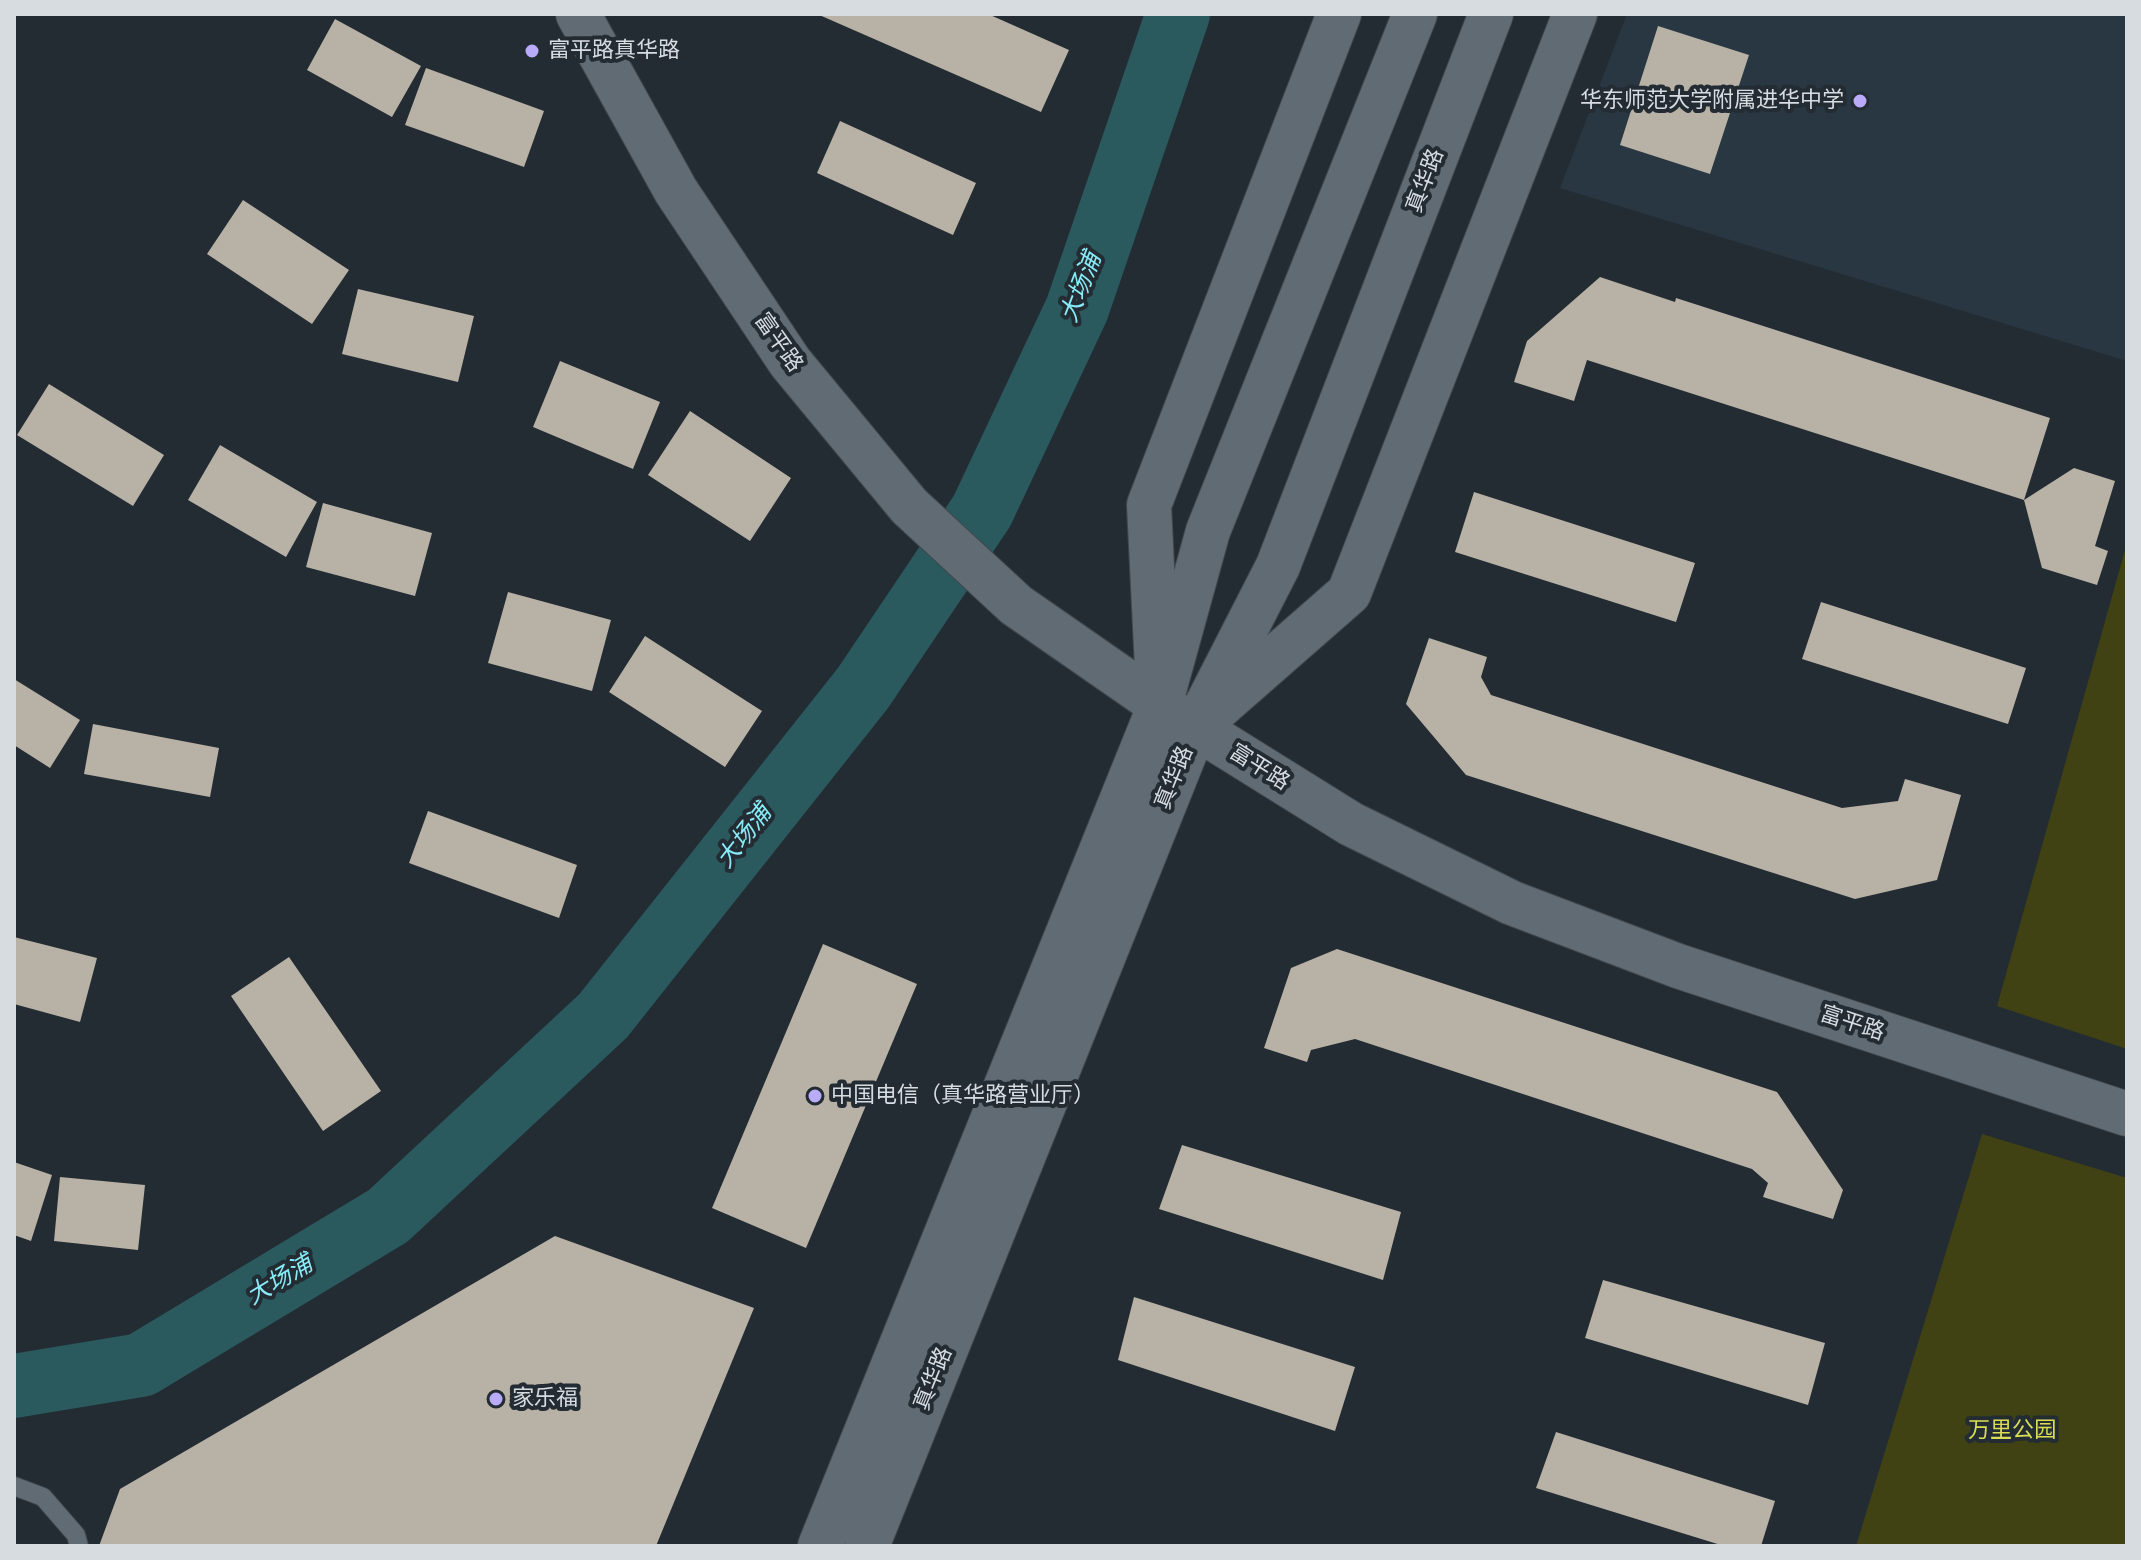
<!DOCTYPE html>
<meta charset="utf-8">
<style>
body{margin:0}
#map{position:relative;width:2141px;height:1560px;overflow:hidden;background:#232c33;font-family:Signika,sans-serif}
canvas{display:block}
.frame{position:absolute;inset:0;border:16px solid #d7dce1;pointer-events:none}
</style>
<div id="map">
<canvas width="2141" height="1560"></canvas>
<div class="frame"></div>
</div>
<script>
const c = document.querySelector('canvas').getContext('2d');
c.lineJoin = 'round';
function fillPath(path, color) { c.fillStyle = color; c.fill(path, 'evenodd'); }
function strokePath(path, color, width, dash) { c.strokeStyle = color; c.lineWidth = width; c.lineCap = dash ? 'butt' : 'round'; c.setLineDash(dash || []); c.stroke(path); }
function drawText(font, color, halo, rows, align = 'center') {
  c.font = font + ' Signika,"Noto Sans SC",sans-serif'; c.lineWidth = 8; c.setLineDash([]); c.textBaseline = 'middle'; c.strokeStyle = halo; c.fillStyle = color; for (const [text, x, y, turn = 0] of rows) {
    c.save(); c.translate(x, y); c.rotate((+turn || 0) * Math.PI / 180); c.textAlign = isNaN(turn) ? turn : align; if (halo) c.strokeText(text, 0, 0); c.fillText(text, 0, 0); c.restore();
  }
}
fillPath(new Path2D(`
 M1627,14H2127V361L1560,188Z`), '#293742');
fillPath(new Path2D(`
 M2127,543V1049L1997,1006Z
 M1982,1134L2127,1178V1546H1856Z`), '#404213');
strokePath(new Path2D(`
 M14,1386L141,1365L388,1216L603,1016L863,688L982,511L1077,309L1178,14`), '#2a595e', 64);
fillPath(new Path2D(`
 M817,14H988L1069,50L1041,112Z
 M335,19L421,66L392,117L307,70Z
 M1658,26L1749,55L1710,174L1620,145Z
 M426,68L544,111L524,167L405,125Z
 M840,121L976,183L953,235L817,173Z
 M243,200L349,270L312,324L207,254Z
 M1600,277L1675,302L1676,298L2050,418L2024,500L1587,360L1574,401L1514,382L1527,341Z
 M358,289L474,316L458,382L342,354Z
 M560,361L660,402L633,469L533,427Z
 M49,384L164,455L133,506L17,435Z
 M690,411L791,478L750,541L648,475Z
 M220,445L317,502L286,557L188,500Z
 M2074,468L2115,481L2095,546L2108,551L2097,585L2042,568L2024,500Z
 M1474,492L1695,563L1676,622L1455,552Z
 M323,503L432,533L415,596L306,567Z
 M508,592L611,620L592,691L488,663Z
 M1821,602L2026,668L2008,724L1802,659Z
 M645,636L762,711L725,767L609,692Z
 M1429,638L1487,657L1481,677L1491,695L1842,808L1898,801L1905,779L1961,795L1937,880L1855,899L1466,775L1406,704Z
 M14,679L80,720L50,768L14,745Z
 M93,724L219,748L210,797L84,774Z
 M428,811L577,865L559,918L409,863Z
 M14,937L97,958L80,1022L14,1004Z
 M823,944L917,984L806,1248L712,1208Z
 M1337,949L1777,1092L1843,1190L1833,1219L1763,1197L1768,1183L1752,1169L1355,1039L1311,1050L1307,1062L1264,1048L1291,968Z
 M289,957L381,1091L323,1131L231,996Z
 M1182,1145L1401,1212L1383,1280L1159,1209Z
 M14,1162L52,1175L31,1241L14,1235Z
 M60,1177L145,1185L138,1250L54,1241Z
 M555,1236L754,1308L656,1546H99L120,1489Z
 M1603,1280L1825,1343L1808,1405L1585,1338Z
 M1134,1297L1355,1367L1335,1431L1118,1360Z
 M1556,1432L1775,1501L1761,1546H1724L1536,1488Z`), '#b8b1a5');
const lane = new Path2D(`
 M14,1486L43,1497L76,1535L79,1546`);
const secondary = new Path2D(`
 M578,14L676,191L790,362L909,506L1016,605L1160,705L1351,824L1512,903L1678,966L2127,1114
 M1157,668L1149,505L1339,14
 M1212,713L1349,593L1575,14
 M820,1546L1160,705L1208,531L1415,14
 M867,1546L1195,728L1278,566L1491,14`);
strokePath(lane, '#41484e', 20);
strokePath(secondary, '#41484e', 46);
strokePath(lane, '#606b73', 18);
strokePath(secondary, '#606b73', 44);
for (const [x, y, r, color] of [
 [532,51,8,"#b9abf7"],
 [1860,101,8,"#b9abf7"],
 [815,1096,8,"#b9abf7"],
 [496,1399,8,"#b9abf7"]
]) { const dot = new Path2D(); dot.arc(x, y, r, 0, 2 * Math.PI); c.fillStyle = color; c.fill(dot); strokePath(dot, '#232c33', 3); }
drawText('22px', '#d7dce1', '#232c33', [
 ["富平路真华路",548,51],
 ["华东师范大学附属进华中学",1844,101,"right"],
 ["中国电信（真华路营业厅）",831,1096],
 ["家乐福",512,1399]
], 'left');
drawText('22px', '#d7dce1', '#232c33', [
 ["真华路",1426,181,-69],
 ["富平路",778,343,55],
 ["富平路",1259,768,32],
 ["真华路",1175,778,-68],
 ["富平路",1852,1024,18],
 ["真华路",934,1379,-68]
]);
drawText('22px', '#d9dd53', '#232c33', [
 ["万里公园",2012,1431]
]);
drawText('italic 24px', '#88ecf8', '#232c33', [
 ["大场浦",1082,288,-69],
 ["大场浦",745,837,-52],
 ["大场浦",280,1281,-31]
]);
</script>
